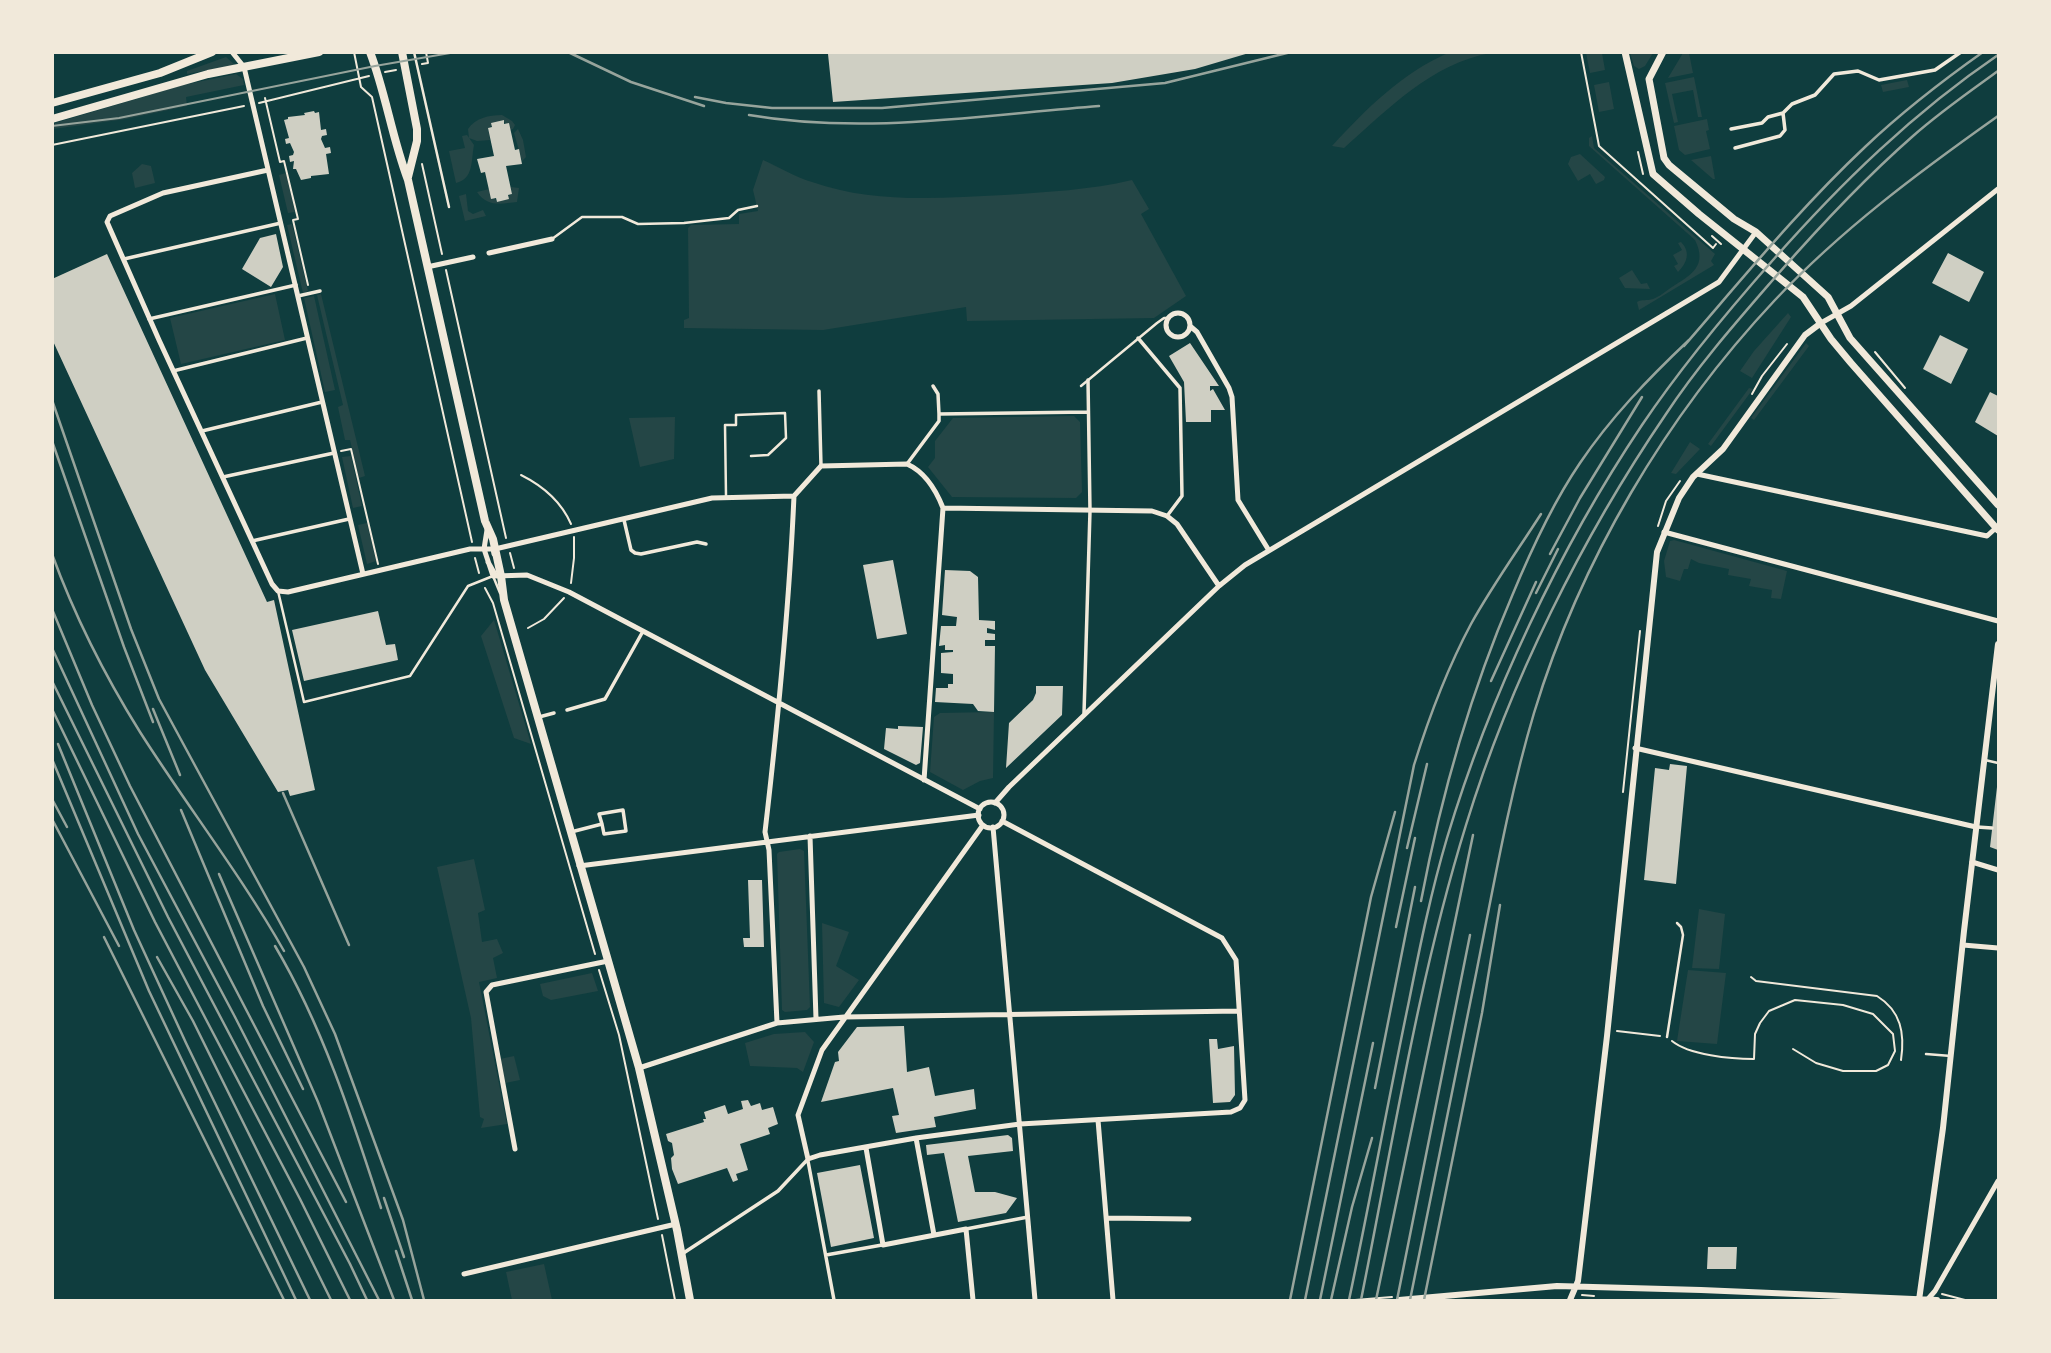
<!DOCTYPE html>
<style>
body{margin:0}
#map{position:relative;width:2051px;height:1353px;overflow:hidden;background:#0f3d3e;font-family:"Libre Baskerville",serif}
canvas{display:block}
.frame{position:absolute;inset:0;border:54px solid #f1e9da;pointer-events:none}
</style>
<div id="map">
<canvas width="2051" height="1353"></canvas>
<div class="frame"></div>
</div>
<script>
const c = document.querySelector('canvas').getContext('2d');
c.lineJoin = 'round';
function fillPath(path, color) { c.fillStyle = color; c.fill(path, 'evenodd'); }
function strokePath(path, color, width, dash) { c.strokeStyle = color; c.lineWidth = width; c.lineCap = dash ? 'butt' : 'round'; c.setLineDash(dash || []); c.stroke(path); }
fillPath(new Path2D(`
 M1448,53H1491C1432,63 1387,110 1344,148L1332,146C1366,109 1402,73 1448,53Z
 M1586,53H1602L1605,70L1590,73Z
 M1630,53V52L1653,53L1645,66L1639,69L1634,66Z
 M1683,53H1689L1693,73L1668,78Z
 M226,57L235,65L187,74V71Z
 M236,74L243,79L244,85L186,97L187,106L126,119L53,129L55,123L183,85Z
 M1694,77L1702,117H1698L1693,90L1672,94L1678,122L1674,123L1665,83Z
 M1907,80L1909,87L1883,92L1881,85Z
 M1609,82L1614,109L1599,112L1594,85Z
 M502,115L512,121L515,125L513,129L510,130L503,120L488,128L490,140L477,141L469,138L468,129C475,118 489,115 502,115Z
 M1707,119L1709,130L1706,131L1710,149L1685,155L1679,150L1674,126Z
 M518,129L523,140L526,157L522,161L514,133Z
 M467,135L474,145C471,160 474,179 456,183L449,151L465,148L462,136Z
 M1592,136L1594,148L1715,254L1711,261L1714,265L1639,310L1637,302C1642,299 1647,301 1653,299C1659,297 1666,291 1672,287C1691,275 1708,266 1695,240L1589,146V138Z
 M1580,154L1605,177L1604,180L1596,184L1590,174L1578,181L1568,164L1571,157Z
 M1711,156L1715,179H1713L1691,160Z
 M763,160C779,167 795,177 812,182C874,204 940,198 1004,195C1047,192 1090,190 1132,180L1149,209L1141,214L1186,296L1154,318L967,321L966,307L823,330L684,328V320L689,318L688,228L691,225L739,224V214L758,211L753,190Z
 M142,164L151,166L155,183L135,188L132,173Z
 M286,173L295,212L288,213L279,175Z
 M511,187L519,188L517,202C501,204 487,207 477,192L489,189L497,202L512,194Z
 M466,194L468,211L473,214L483,210L486,216L465,221L459,196Z
 M292,224L308,291L303,293L287,225Z
 M1681,242C1691,252 1687,263 1678,272L1674,266L1678,264L1673,255L1682,250L1678,243Z
 M1632,270L1641,284L1647,283L1650,289L1625,288L1619,278Z
 M275,294L285,340L181,364L170,318Z
 M321,294L365,476L359,478L350,440H345L338,407L343,405L317,295Z
 M314,296L335,390L325,392L304,298Z
 M1788,313L1791,317L1752,378L1740,371L1754,351Z
 M1806,343L1809,346L1754,420L1751,418Z
 M1749,388L1753,389L1711,446L1708,444Z
 M1074,416L1080,422L1082,492L1076,498L952,497L928,467L935,458V441L953,418Z
 M675,417L674,459L640,467L629,418Z
 M1690,442L1700,449L1676,474L1671,473Z
 M351,456L362,506L353,508L342,457Z
 M367,523L376,561L367,564L358,525Z
 M1674,540L1787,571L1781,599L1771,598L1772,590L1749,586L1751,579L1728,575L1729,569L1699,563L1691,559L1688,569H1684L1680,581L1666,577L1664,561L1670,541Z
 M494,620L531,744L514,738L481,636Z
 M994,712L993,778L980,781L963,790L930,772L934,717L940,713Z
 M800,849L804,851L810,1007L807,1010L785,1012L782,1010L777,854L779,852Z
 M474,859L485,910L478,913L482,942L497,939L503,953L493,958L497,978L479,982L507,1124L481,1128L484,1119L480,1117L471,1018L437,867Z
 M1699,909L1725,914L1719,969L1692,968Z
 M822,923L849,932L836,966L859,980L839,1007L824,1003Z
 M1688,970L1726,973L1717,1044L1677,1041Z
 M592,973L598,991L551,1000L543,996L540,984Z
 M805,1032L814,1042L803,1072L797,1068L750,1066L745,1043L774,1034Z
 M514,1056L520,1080L505,1083L500,1059Z
 M544,1264L552,1300H512L506,1272Z`), '#244646');
fillPath(new Path2D(`
 M849,52H1249V53L1195,69L1112,83L833,102L828,54Z
 M314,111L315,113L319,112L321,130L326,129L327,135L322,136L321,139L325,148L330,147L331,153L326,154L329,174L311,176V178L301,180L296,169H293L294,161L290,162L289,156L293,155L294,152L290,143L286,144L285,139L289,138L284,120L288,119V117L305,115L304,113Z
 M504,120V124L509,123L515,150L519,149L522,164L506,166L512,194L508,195L509,199L497,202L496,198L491,199L485,172L481,173L477,159L494,156L488,128L492,127L491,123Z
 M276,234L283,267L271,287L242,269L260,238Z
 M1948,253L1984,272L1969,302L1932,283Z
 M107,254L267,602L274,600L315,790L290,796L288,790L278,792L205,670L52,339V279Z
 M1940,335L1968,349L1951,384L1923,369Z
 M1190,343L1219,386H1210V391L1213,389L1225,410H1211V422H1186L1184,382L1169,356Z
 M1990,392L1998,396V436L1975,422Z
 M893,560L907,634L877,639L863,565Z
 M945,570L970,571L978,577L979,620L995,621V630L987,628V633L995,634V640H985V646H995L994,712L978,711L973,704L935,702L936,688H948V684H953V674L941,673V653L953,652V650H945V645L939,646L941,626H956L957,617L942,615Z
 M378,611L386,645L395,644L398,660L304,681L292,630Z
 M1036,686H1063L1062,715L1006,768L1009,723L1033,700L1036,693Z
 M898,726L923,727L920,763L916,765L884,749L886,728L898,729Z
 M1670,764L1687,766L1676,884L1644,880L1655,768L1669,770Z
 M1997,787H1998V850L1990,847Z
 M748,880H762L764,947H744L743,938H750Z
 M904,1026L907,1072L929,1067L935,1096L974,1089L976,1109L934,1117L936,1127L896,1133L892,1116L899,1115L893,1088L821,1102L835,1062L839,1061L838,1052L857,1027Z
 M1209,1039H1217L1218,1049L1234,1046L1235,1095L1230,1102L1213,1103Z
 M748,1100L751,1106L760,1103L762,1110L773,1107L778,1124L768,1128L770,1134L740,1144L748,1170L736,1174L738,1180L733,1182L727,1168L678,1184L672,1169L671,1158L674,1155L672,1143L668,1141L666,1134L704,1122L703,1119H706L704,1112L725,1105L728,1114L743,1109L741,1101Z
 M1008,1135L1012,1138L1013,1151L968,1156L975,1192H995L1017,1198L1006,1213L958,1222L944,1153L927,1155L926,1145Z
 M860,1165L874,1238L831,1247L817,1173Z
 M1708,1247H1737L1736,1269H1707Z`), '#cfcfc3');
strokePath(new Path2D(`
 M354,52L361,87L372,97L472,542
 M1581,52L1599,146L1713,248L1716,244
 M422,64L428,63L426,52
 M385,72L396,70
 M265,98L280,162L284,161L298,219L293,220L308,285
 M259,103L369,76
 M52,145L244,106
 M1638,152L1643,174
 M422,164L442,254
 M1712,236L1721,244
 M446,270L506,538
 M1875,352L1905,388
 M1752,394L1762,376L1787,344
 M341,451L351,449L378,564
 M521,475C543,486 561,501 571,524
 M1658,526L1666,501L1680,481
 M510,553L514,568
 M475,558L479,573
 M571,583L574,558V537
 M485,588L493,603L595,954
 M528,628L544,619L564,598
 M1623,792L1640,631
 M599,970L619,1035L658,1219
 M1751,977L1756,981L1877,996C1901,1011 1905,1033 1901,1060
 M1617,1031L1660,1036
 M1672,1041C1689,1055 1731,1059 1754,1059L1755,1034L1760,1023L1769,1011L1795,1000L1843,1005L1873,1014L1893,1034L1895,1051L1888,1065L1876,1071H1843L1816,1063L1793,1049
 M662,1235L675,1300
 M1942,1294L1965,1300
 M1582,1295L1594,1296
 M1355,1300L1392,1297`), '#f1e9da', 2);
strokePath(new Path2D(`
 M414,52L449,207
 M552,239L582,217H622L638,224L684,223L729,218L738,210L757,206
 M1081,386L1157,323L1164,318H1169
 M726,496L725,425H736V415L785,413L786,438L768,455L751,456
 M278,591L304,702L410,676L468,586L493,576L500,593
 M1985,760L1998,763
 M1667,1037L1683,935L1681,927L1677,923
 M1926,1054L1951,1056`), '#f1e9da', 2.5);
strokePath(new Path2D(`
 M1731,129L1762,123L1768,117L1783,113L1792,104L1815,95L1834,74L1858,71L1879,80L1935,70L1961,52
 M1735,148L1780,136L1785,130L1783,113
 M124,259L281,223
 M298,296L320,291
 M149,319L296,285
 M1138,338L1180,388L1182,496L1167,516
 M173,371L307,338
 M933,386L938,394L939,414
 M819,391L821,466
 M202,431L322,402
 M907,464L939,421V414L1088,412
 M223,477L334,453
 M624,520L631,550L635,553L641,554L697,542L706,544
 M252,541L349,519
 M567,710L605,699L642,633
 M1084,713L1090,511L1088,380
 M539,717L554,713
 M1977,827L1992,828
 M571,832L602,824L604,834L626,831L623,810L599,814L602,824
 M808,1161L834,1300
 M966,1229L1028,1217
 M682,1254L778,1191L808,1159
 M826,1255L882,1245`), '#f1e9da', 3.5);
strokePath(new Path2D(`
 M232,52L244,67L363,574
 M268,170L163,193L110,216L107,222L159,340L272,584L278,591L288,592L470,549H493L494,554
 M489,253L552,239
 M427,267L473,257
 M1166 325a12 12 0 1 1 24 0a12 12 0 1 1-24 0Z
 M1821,323L1851,306L1998,189
 M1190,326L1197,332L1229,388L1232,397L1238,500L1268,549
 M1697,474L1987,536L1998,526
 M794,496L821,466L907,464C925,472 936,490 943,508L1152,511L1167,516L1177,524L1219,586
 M487,530L484,549L493,576
 M1664,532L1998,621
 M495,549L712,498L794,496
 M488,562L496,576L527,575L569,592L980,809
 M1635,748L1976,827
 M924,780L943,508
 M978 815a13 13 0 1 1 26 0a13 13 0 1 1-26 0Z
 M995,803L1009,787L1219,586L1245,565L1719,282L1756,232
 M983,825L822,1050L798,1115L808,1159L820,1155L916,1138L1020,1124L1231,1112L1240,1108L1245,1100L1236,960L1222,938L1002,821
 M993,827L1035,1300
 M810,836L816,1019
 M1972,862L1998,870
 M579,866L979,815
 M1963,945L1998,948
 M777,1023L769,850L765,832C778,720 789,609 794,496
 M639,1068L777,1023L844,1017L1239,1011
 M1098,1120L1113,1300
 M916,1138L934,1235
 M866,1148L883,1245L966,1229L973,1300
 M515,1149L486,992L492,985L608,961
 M1107,1218L1189,1219
 M464,1274L676,1224
 M1928,1299L1935,1291L1998,1181`), '#f1e9da', 5);
strokePath(new Path2D(`
 M1399,1300L1557,1286L1701,1290L1937,1300
 M1570,1300L1578,1281L1607,1036L1657,552L1679,498L1693,477L1723,449L1805,335L1821,323
 M1919,1300L1943,1128L1964,931L1998,644`), '#f1e9da', 6);
strokePath(new Path2D(`
 M1625,52L1653,174L1699,214L1803,297L1831,339L1851,363L1998,530
 M1663,52L1649,79L1664,158L1669,165L1734,219L1756,232L1828,297L1850,338L1998,505`), '#f1e9da', 7);
strokePath(new Path2D(`
 M370,52C386,94 392,138 408,180L485,521L493,539L501,576L504,600L639,1068L677,1230L690,1300
 M402,52L417,129V141L408,177
 M52,103L160,73L212,52
 M52,119L208,74L319,52`), '#f1e9da', 8);
strokePath(new Path2D(`
 M52,126L119,118L375,66L456,52`), '#97a49c', 2);
strokePath(new Path2D(`
 M568,52L631,82L704,106
 M695,97L726,103L772,108H882L1165,83L1291,52
 M749,115C865,135 983,115 1099,106
 M1684,346C1743,278 1800,208 1865,147C1902,112 1942,81 1983,52
 M52,400L131,629L159,699L304,967L335,1034L403,1220L424,1300
 M52,441L124,647L153,722
 M52,554C75,617 105,676 140,732C187,806 241,875 284,951
 M1550,554L1580,498L1642,397
 M1536,593L1558,549
 M52,609L92,705L130,786L346,1202
 M52,648L138,834L235,1017L379,1300
 M52,681L168,917L350,1264L367,1300
 M1491,681L1536,582
 M52,709L155,922L300,1199L350,1300
 M153,709L180,775
 M58,744L134,930L186,1043L310,1300
 M52,759L149,991L296,1300
 M283,793L349,945
 M52,799L67,827
 M181,810L263,1006L303,1089
 M52,819L119,946
 M1407,848L1427,764
 M219,874L318,1102L394,1300
 M1421,901C1441,796 1470,694 1512,596C1531,550 1552,504 1580,463C1611,417 1649,378 1689,340
 M1396,927L1415,838
 M104,937L284,1300
 M275,946C323,1027 352,1118 381,1208
 M157,957L193,1021L331,1300
 M1375,1088L1415,887
 M384,1198L404,1257
 M396,1251L412,1300
 M1290,1300L1371,897L1395,812
 M1305,1300L1414,765C1429,717 1447,669 1471,624C1492,586 1518,550 1541,514
 M1320,1300L1373,1043
 M1331,1300L1352,1207L1372,1138
 M1349,1300C1370,1201 1388,1101 1409,1001C1420,946 1431,892 1447,838C1489,698 1560,547 1642,425C1681,367 1727,312 1773,260C1841,183 1913,113 1998,55
 M1361,1300C1393,1142 1418,980 1466,825C1510,682 1582,537 1666,414C1699,364 1739,319 1778,274C1820,226 1864,179 1913,136C1940,112 1969,92 1998,71
 M1376,1300L1473,835
 M1397,1300L1470,935
 M1410,1300C1432,1190 1454,1080 1477,969C1494,884 1509,797 1534,713C1580,561 1666,416 1775,300C1842,229 1919,172 1998,116
 M1424,1300L1482,1013L1500,905`), '#97a49c', 2.5);
</script>
